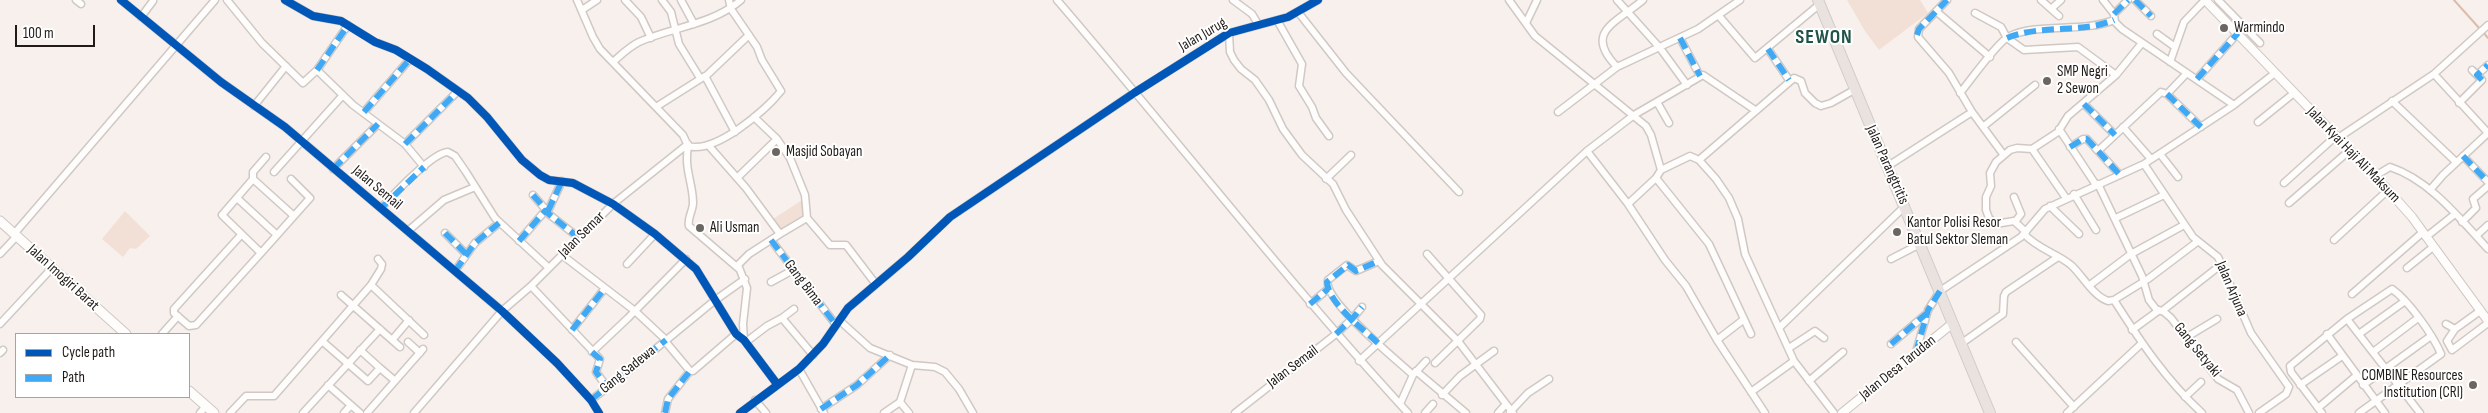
<!DOCTYPE html>
<style>
body{margin:0}
#map{position:relative;width:2488px;height:413px;overflow:hidden;background:#f8f0ec;font-family:"Sofia Sans Condensed",sans-serif}
canvas{display:block}
.legend{position:absolute;left:15px;top:333px;width:175px;height:65px;box-sizing:border-box;background:#fff;border:1px solid #a6a4a3;margin:0;padding:6px 9px;list-style:none;font-size:15px;color:#211b18}
.legend li{display:flex;align-items:center;gap:10px;height:25px}
.legend b{width:25px;border:1px solid #a6a4a3}
.scale{position:absolute;left:15px;top:25px;width:80px;height:22px;box-sizing:border-box;border:2px solid #211b18;border-top:0;padding-left:6px;font-size:15px;line-height:18px;white-space:nowrap;color:#211b18;-webkit-text-stroke:4px #fff;paint-order:stroke}
</style>
<div id="map">
<canvas width="2488" height="413"></canvas>
<ul class="legend">
<li><b style="height:6px;background:#0057b8"></b>Cycle path</li>
<li><b style="height:6px;background:#3fa9f5"></b>Path</li>
</ul>
<div class="scale">100 m</div>
</div>
<script>
const c = document.querySelector('canvas').getContext('2d');
c.lineJoin = 'round';
function fillPath(path, color) { c.fillStyle = color; c.fill(path, 'evenodd'); }
function strokePath(path, color, width, dash) { c.strokeStyle = color; c.lineWidth = width; c.lineCap = dash ? 'butt' : 'round'; c.setLineDash(dash || []); c.stroke(path); }
function drawText(font, color, halo, rows, align = 'center') {
  c.font = font + ' "Sofia Sans Condensed",sans-serif'; c.lineWidth = 4; c.setLineDash([]); c.textBaseline = 'middle'; c.strokeStyle = halo; c.fillStyle = color; for (const [text, x, y, turn = 0] of rows) {
    c.save(); c.translate(x, y); c.rotate((+turn || 0) * Math.PI / 180); c.textAlign = isNaN(turn) ? turn : align; if (halo) c.strokeText(text, 0, 0); c.fillText(text, 0, 0); c.restore();
  }
}
fillPath(new Path2D(`
 M1847,0H1920L1928,13L1879,50L1865,31Z
 M802,200L804,218L780,232L770,221Z
 M125,211L150,236L136,249L130,248L123,257L102,239Z`), '#f2e0d6');
strokePath(new Path2D(`
 M2454,0L2480,29
 M2483,32L2488,38`), '#dbbcaa', 2);
const minor = new Path2D(`
 M76,0L81,4
 M121,0L221,82L285,127L502,311L557,363L591,400L599,413
 M227,0L262,43L303,83L317,70L353,105L405,144L424,167
 M285,0L313,16L341,21L375,42L396,50L427,69L468,98L487,117L522,160L540,175L549,180L573,183L613,204L655,234L696,269L736,334L744,340L777,384
 M577,0L593,37L600,49L683,135L688,146C715,154 765,111 781,91L762,60L757,47L731,9L729,0
 M625,0L641,17L651,38
 M662,0L671,12L679,44L700,78
 M681,0L694,24
 M1057,0C1175,137 1286,280 1408,413
 M1233,0L1252,14L1258,24
 M1509,0L1535,36L1646,126L1651,135L1661,170
 M1617,0L1660,48L1687,85
 M1947,0L1919,29L1918,37L1949,73L1972,112L2003,154
 M2041,0L2059,16
 M2103,0L2114,14L2115,22L2122,29L2234,105
 M2135,0L2151,16
 M2218,0L2260,43
 M2051,9L2061,0
 M582,10L597,0
 M1298,12L1346,73L1459,192
 M1937,12L1990,57
 M1975,13L2001,27L2007,38L2024,50L2078,47L2116,75
 M2114,14L2128,0
 M1719,16L1755,58L1820,4
 M141,17L153,1
 M1277,20L1302,64L1299,86L1312,107L1316,118L1329,136
 M1526,23L1537,0
 M1229,33L1230,52L1234,60L1241,69L1255,80L1269,100L1283,129L1302,155L1333,184L1346,210L1382,265L1458,341L1513,413
 M2157,34L2175,47
 M1680,38L1700,76
 M1768,49L1789,80
 M614,61C622,54 629,47 639,42C672,27 712,25 741,0
 M2170,62L2184,22L2205,0
 M1617,67C1583,32 1616,23 1643,0
 M317,70L348,25
 M2472,70L2477,75
 M2434,74L2488,133
 M706,76L749,35
 M2197,79L2238,33
 M1960,93C1971,80 1995,45 2008,37C2035,22 2084,33 2114,20
 M2167,94L2187,73
 M2392,101L2456,162
 M1657,102L1669,123
 M2459,103L2482,80L2477,75L2488,65
 M2084,104L2115,135
 M254,106L286,66
 M656,107L705,76L735,132
 M364,112L410,59
 M1558,112L1617,67L1698,29L1740,0
 M754,117L777,139L790,158L805,195L807,218L830,245H846L875,283
 M2258,122L2294,93
 M1984,126L2035,85
 M2123,127L2151,159
 M2059,129L2096,185
 M2338,138L2434,74L2488,25
 M405,144L458,91
 M688,146C684,171 693,182 693,203C693,211 687,218 689,226L738,268
 M709,146L746,188L780,234L749,254L738,265L747,288L743,324L744,340
 M2070,147L2083,139H2087L2120,175
 M2032,149L2066,198
 M1587,151L1628,204L1665,260L1686,286L1717,340L1765,413
 M2098,151L2161,92L2167,94L2201,127
 M2160,154L2178,177
 M2463,156L2488,182
 M1699,160L1794,78L1801,81L1805,93L1815,103L1821,106L1831,103L1854,90
 M2144,164L2193,237L2218,257L2251,333L2289,387L2286,394L2259,413
 M1888,166L1972,112
 M333,169L378,124
 M274,172L343,95
 M2375,176L2390,167C2430,180 2460,219 2488,249
 M737,178L777,139
 M253,179V172L266,157
 M1326,179L1351,155
 M2284,183L2336,136
 M2098,184L2142,276L2149,300L2156,309L2164,312L2171,318L2218,379L2237,390L2249,413
 M2430,190L2443,175L2488,133
 M2074,194L2096,230
 M533,195L547,211
 M2014,197L2021,214L2015,222
 M237,198L277,235
 M2289,203L2350,150
 M1628,204L1656,178
 M2050,206L2079,234
 M381,208C392,196 433,152 448,152L455,156L466,172L495,218L549,268
 M548,211L562,181
 M2116,218L2164,195
 M2462,222L2476,208L2473,199L2488,186
 M408,231L444,200L475,187
 M2026,232L2014,221L1995,224L1989,218L1986,210V197L1991,186L1990,173L1996,162L2010,150L2017,148L2032,149L2058,132L2068,116L2116,75L2142,43
 M445,233L466,254
 M14,234L215,0
 M780,234L807,218
 M2024,234C2038,249 2056,253 2071,265C2083,276 2093,296 2108,301L2114,300L2148,279L2197,242
 M241,235L174,309V313L189,326L196,325L261,253L222,215L253,179L294,216
 M2476,236L2488,225
 M2426,237L2455,214
 M771,240L836,325
 M2334,240L2388,190
 M519,241L545,211L579,238
 M261,253L310,198L291,179
 M0,254L17,236
 M1427,254L1481,315L1480,319L1435,363
 M562,255L635,311L666,340
 M1891,259L1920,244
 M1379,261L1356,271L1347,265L1328,280C1322,300 1397,360 1413,375
 M627,264L655,234
 M2407,268L2433,247
 M455,271L475,243L499,223
 M771,282L793,270
 M371,285L424,335
 M2090,285L2131,254L2184,225
 M531,286L600,359L596,372L607,387
 M2352,294L2423,232
 M341,295L400,347
 M2114,300C2140,341 2166,380 2202,413
 M1310,304L1328,289
 M2162,311L2222,264
 M782,318L794,309
 M2347,319L2420,413
 M839,320L870,348L912,365L935,367L945,372L959,389L973,413
 M0,324L52,268
 M2446,324L2455,329L2480,311
 M1779,328L1905,206
 M2455,329L2447,341L2452,350L2488,323
 M572,330L605,288
 M2132,330L2158,311
 M162,334L178,316
 M1751,334L1709,244L1656,178L1661,170L1690,156L1699,160L1716,179L1729,198L1738,219L1745,254L1794,361L1834,413
 M2327,334L2385,413
 M2359,334L2405,301
 M2187,337L2217,319
 M393,339L409,320
 M1717,340L1743,320
 M322,341L368,381L380,368L360,350
 M665,341L690,371H693L736,334
 M408,342L420,353
 M746,342L767,326L782,318L813,355
 M2016,342L2074,407
 M1962,343L2003,314L2004,296L2006,292L2058,257
 M1891,344L1925,315
 M1789,348L1815,331L1824,338
 M592,352L628,318L686,259
 M1916,352L1928,310L1940,291L2021,237L2045,209L2144,164L2234,105L2275,73
 M2373,352L2418,318
 M0,353L3,350
 M1359,361L1587,151L1634,115L1703,75L1755,110
 M380,368L394,380
 M799,369L824,413
 M1416,371L1466,413
 M1809,381L1843,352
 M328,385L360,413
 M2300,385L2342,356
 M2363,385L2431,336
 M1751,392L1794,361
 M1442,395L1460,376L1494,351
 M2185,397L2201,382
 M591,400L625,374L714,301L745,279
 M755,400L766,413
 M1400,404L1413,375L1426,361
 M2318,408L2356,376
 M821,409L857,385L890,355
 M1510,412L1528,393L1549,379
 M200,413L206,406
 M230,413L246,396H274L371,285L381,269L382,264L378,259
 M303,413L380,329
 M344,413L351,405
 M367,413L423,349
 M414,413L502,311L531,286L613,204L688,144
 M665,413L668,399L690,371
 M740,413L799,369L823,344L848,308L908,257L950,217L1134,93L1229,33L1288,17L1318,0
 M884,413L900,402
 M909,413L900,402L912,365
 M1235,413L1336,334L1352,319L1362,307
 M1425,413L1433,404
 M1498,413L1506,404
 M2067,413L2141,344
 M2322,413L2291,372L2290,366L2347,319L2392,289C2409,301 2433,335 2441,354L2359,413`);
const tertiary = new Path2D(`
 M2205,0L2388,190L2412,217L2488,321
 M1842,413L1953,323`);
const secondary = new Path2D(`
 M0,221L126,334
 M189,391L214,413`);
const primary = new Path2D(`
 M1818,0L1990,413`);
strokePath(minor, '#cfc8c4', 9);
strokePath(tertiary, '#cfc8c4', 10);
strokePath(secondary, '#cfc8c4', 11);
strokePath(primary, '#d0ccca', 12);
strokePath(minor, '#fefdfc', 6);
strokePath(tertiary, '#fefdfc', 8);
strokePath(secondary, '#fefdfc', 9);
strokePath(primary, '#eae2de', 10);
strokePath(new Path2D(`
 M2135,0L2151,16
 M2114,14L2128,0
 M1917,35L1919,29L1947,0
 M1680,38L1700,76
 M2007,38C2040,24 2081,34 2114,20
 M1768,49L1789,80
 M317,70L348,25
 M2197,79L2238,33
 M2482,80L2477,75L2488,65
 M2167,94L2201,127
 M2084,104L2115,135
 M364,112L410,59
 M405,144L458,91
 M2070,147L2083,139H2087L2120,175
 M2463,156L2488,182
 M333,169L378,124
 M533,195L547,211
 M381,208L424,167
 M548,211L562,181
 M445,233L466,254
 M771,240L836,325
 M519,241L545,211L579,238
 M455,271L475,243L499,223
 M1310,304L1328,289
 M572,330L605,288
 M1336,334L1352,319L1362,307
 M1378,343C1363,329 1328,303 1327,282L1348,265L1356,271L1379,261
 M1891,344L1926,314
 M592,352L600,359L596,372L607,387
 M1916,352L1928,310L1940,291
 M591,400L666,340
 M821,409L857,385L890,355
 M665,413L668,399L690,371`), '#3fa9f5', 6, [12, 6]);
strokePath(new Path2D(`
 M121,0L221,82L285,127L502,311L557,363L591,400L599,413
 M285,0L313,16L341,21L375,42L396,50L427,69L468,98L487,117L522,160L540,175L549,180L573,183L613,204L655,234L696,269L736,334L744,340L777,384
 M740,413L799,369L823,344L848,308L908,257L950,217L1134,93L1229,33L1288,17L1318,0`), '#0057b8', 8);
for (const [x, y, r, color] of [
 [2224,28,5,"#6c6662"],
 [2047,81,5,"#6c6662"],
 [776,152,5,"#6c6662"],
 [700,228,5,"#6c6662"],
 [1897,232,5,"#6c6662"],
 [2473,385,5,"#6c6662"]
]) { const dot = new Path2D(); dot.arc(x, y, r, 0, 2 * Math.PI); c.fillStyle = color; c.fill(dot); strokePath(dot, '#fff', 2); }
drawText('15px', '#211b18', '#fff', [
 ["Warmindo",2234,28],
 ["SMP Negri",2057,72],
 ["2 Sewon",2057,89],
 ["Masjid Sobayan",786,152],
 ["Kantor Polisi Resor",1907,223],
 ["Batul Sektor Sleman",1907,240],
 ["Ali Usman",710,228],
 ["COMBINE Resources",2463,376,"right"],
 ["Institution (CRI)",2463,393,"right"]
], 'left');
drawText('15px', '#211b18', '#fff', [
 ["Jalan Jurug",1203,35,-30],
 ["Jalan Kyai Haji Ali Maksum",2353,155,46],
 ["Jalan Parangtritis",1887,165,66],
 ["Jalan Semail",377,188,40],
 ["Jalan Semar",582,235,-45],
 ["Jalan Imogiri Barat",63,278,42],
 ["Gang Bima",803,283,53],
 ["Jalan Arjuna",2231,289,67],
 ["Gang Setyaki",2197,350,51],
 ["Jalan Semail",1293,367,-37],
 ["Jalan Desa Tarudan",1898,368,-39],
 ["Gang Sadewa",628,370,-39]
]);
c.letterSpacing = '1px';
drawText('bold 20px', '#205448', '#fff', [
 ["SEWON",1824,38]
]);
c.letterSpacing = '0px';
</script>
